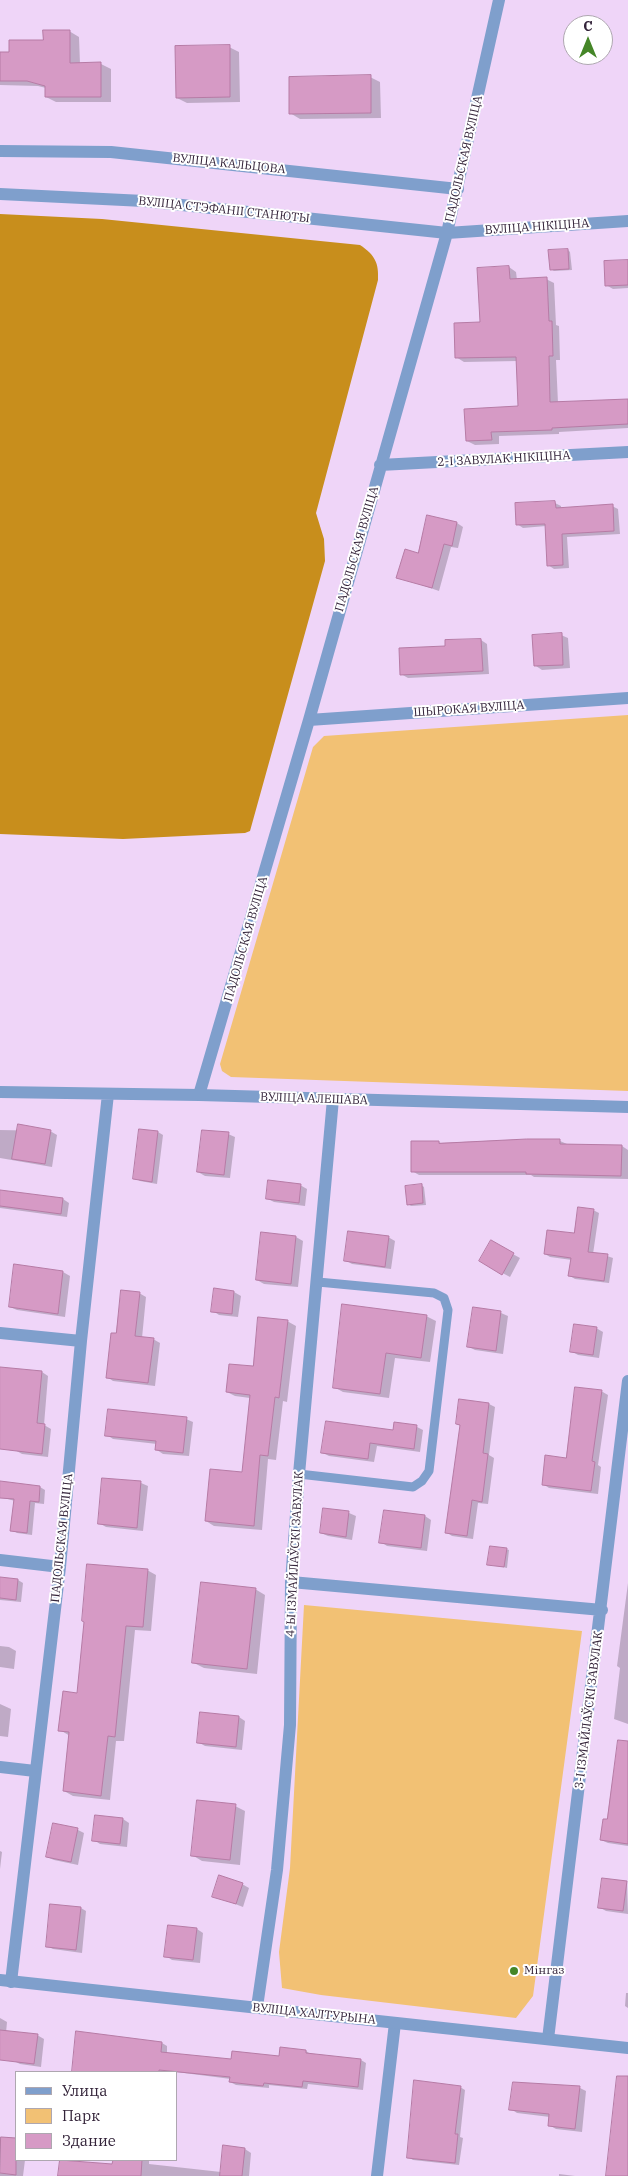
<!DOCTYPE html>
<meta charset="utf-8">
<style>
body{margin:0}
#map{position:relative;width:628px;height:2176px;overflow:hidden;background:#efd5f8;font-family:"IBM Plex Serif",serif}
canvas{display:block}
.legend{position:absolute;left:15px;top:2071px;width:162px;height:90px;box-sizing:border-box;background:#fff;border:1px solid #aea7b0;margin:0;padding:6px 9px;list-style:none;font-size:15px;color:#34243a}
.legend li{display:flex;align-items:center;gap:10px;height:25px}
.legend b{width:25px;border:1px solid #aea7b0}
.north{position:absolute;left:563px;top:15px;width:50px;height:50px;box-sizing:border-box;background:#fff;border:1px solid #aea7b0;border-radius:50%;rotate:0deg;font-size:14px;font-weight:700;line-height:20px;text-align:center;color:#34243a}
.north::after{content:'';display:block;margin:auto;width:18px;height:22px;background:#458628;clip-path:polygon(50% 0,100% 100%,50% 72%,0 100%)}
</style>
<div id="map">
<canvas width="628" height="2176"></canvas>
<ul class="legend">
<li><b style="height:6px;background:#7f9fcc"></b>Улица</li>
<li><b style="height:14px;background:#f2c174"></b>Парк</li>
<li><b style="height:14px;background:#d69ac5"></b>Здание</li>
</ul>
<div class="north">С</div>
</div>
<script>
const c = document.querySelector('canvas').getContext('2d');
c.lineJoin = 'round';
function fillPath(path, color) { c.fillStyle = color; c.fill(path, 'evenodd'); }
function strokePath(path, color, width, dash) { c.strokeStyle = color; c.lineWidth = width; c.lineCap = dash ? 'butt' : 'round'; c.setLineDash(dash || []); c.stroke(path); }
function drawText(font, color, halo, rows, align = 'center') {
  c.font = font + ' "IBM Plex Serif",serif'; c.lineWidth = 4; c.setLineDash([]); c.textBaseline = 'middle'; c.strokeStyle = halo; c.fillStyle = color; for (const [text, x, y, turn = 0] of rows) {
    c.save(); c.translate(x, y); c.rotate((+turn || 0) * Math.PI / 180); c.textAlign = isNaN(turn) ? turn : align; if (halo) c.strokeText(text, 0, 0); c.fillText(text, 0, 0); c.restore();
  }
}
fillPath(new Path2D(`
 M628,715V1091L231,1077L222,1071L220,1064L313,747L324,736Z
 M304,1605L582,1631L533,1996L516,2018L321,1995L282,1988L279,1952L290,1868Z`), '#f2c174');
fillPath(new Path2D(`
 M0,214L102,219L360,245C375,255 379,263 378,280L316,513L324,539L325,561L250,831L245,833L123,839L0,834Z`), '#c88e1c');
fillPath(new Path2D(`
 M69,31L79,37L80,64H101L111,69V102H56L46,97V88L38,86L0,85V53H10Z
 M229,47L239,52L240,102L187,103L177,98Z
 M370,77L380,82L381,118L300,119L290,113Z
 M568,250L570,252L572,270L554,271L551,269Z
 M628,261V288L613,289L606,285Z
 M509,267L516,272L517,280L546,279L554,283L556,325L559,326L560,360H556L558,403L628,400V428L559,432V434L499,436V444L475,445L467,441L520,407L518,361L464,362L456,357L481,323Z
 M555,503L561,506V509L612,506L618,509L620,534L567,537L569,568L554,569L548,565L546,526L523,528L517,524Z
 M428,516L457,523L463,527L458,548L451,547L439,591L398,577L419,554Z
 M561,635L568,638L570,668L542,670L536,666Z
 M481,640L487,644L489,674L408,678L401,674L446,647Z
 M0,1130L50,1131L57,1135L52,1167L0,1158Z
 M158,1132L163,1135L157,1184L140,1181L135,1178Z
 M228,1134L235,1137L230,1178L205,1176L198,1172Z
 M527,1140L560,1141L567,1144L622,1146L628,1150V1179L534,1177L531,1175H419L412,1171L439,1142L442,1144Z
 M300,1185L307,1189L305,1206L274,1202L268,1199Z
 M421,1185L424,1187L426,1205L411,1206L408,1204Z
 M0,1191L63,1199L69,1203L67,1217L0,1208Z
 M593,1210L599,1213L593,1254L607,1256L613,1258L609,1283L575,1279L570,1276L572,1260L550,1257L545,1254L576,1234Z
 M262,1233L296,1237L303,1241L298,1287L264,1284L257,1280Z
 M388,1237L395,1241L391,1269L352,1264L345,1260Z
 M491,1242L520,1258L510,1277L480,1261Z
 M15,1265L63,1272L70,1276L65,1317L17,1310L10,1307Z
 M215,1290L234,1292L241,1296L238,1317L219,1315L213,1311Z
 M139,1293L146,1297L142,1338L153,1339L160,1343L155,1386L113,1381L107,1377L117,1335Z
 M474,1309L501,1313L508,1316L503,1354L475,1350L469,1347Z
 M426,1316L436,1321L430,1362L395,1358L389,1398L343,1392L334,1387Z
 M287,1321L296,1326L287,1402L283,1401L276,1460L268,1459L262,1530L214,1526L206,1521L243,1473L250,1398L235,1396L227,1392L254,1368Z
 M596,1328L603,1332L599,1358L578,1355L571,1351Z
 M0,1368L42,1372L48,1376L44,1425L51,1429L48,1457L22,1454L15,1450L0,1429Z
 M601,1391L608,1395L598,1465L601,1467L598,1494L549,1488L543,1484L567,1459Z
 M489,1404L495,1407L489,1455L494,1458L488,1504L478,1503L473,1539L452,1536L446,1532L461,1426L457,1424Z
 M186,1419L193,1422L189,1456L163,1454L157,1450V1444L113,1439L107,1435Z
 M417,1427L423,1430L420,1452L377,1446L374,1462L329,1456L323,1453Z
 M104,1479L141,1483L148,1486L143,1531L106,1527L99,1523Z
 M1,1483L40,1487L45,1490L44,1504L35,1503L32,1535L17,1533L12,1530L15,1501L0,1497Z
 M324,1509L349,1513L356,1516L352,1540L328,1536L321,1533Z
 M425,1516L431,1520L427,1551L387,1546L381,1542Z
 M506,1549L509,1550L507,1568L489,1564Z
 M147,1570L156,1575L151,1631L135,1630L124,1741H116L110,1800L73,1796L64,1791L70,1736L60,1730Z
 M0,1578L18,1580L23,1583L21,1602L0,1600Z
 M628,1583V1724L614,1719L620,1668L617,1666Z
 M255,1589L265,1595L257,1674L204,1668L194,1663Z
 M0,1646L9,1647L16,1651L14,1669L0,1667Z
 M0,1704L11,1709L8,1737L0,1736Z
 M201,1713L239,1717L245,1721L242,1750L205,1746L198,1742Z
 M628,1761V1846L608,1843L601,1840Z
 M235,1806L245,1811L240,1865L202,1861L192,1855Z
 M123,1819L129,1823L127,1847L100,1844L94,1840Z
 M54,1825L78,1830L84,1833L78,1865L54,1860L47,1857Z
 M0,1851L2,1852L0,1869Z
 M627,1882L628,1914L606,1911L599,1907Z
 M242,1884L249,1888L243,1907L214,1896Z
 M81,1908L86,1911L82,1953L53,1949L47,1946Z
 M197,1929L203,1933L200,1963L172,1960L166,1956Z
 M626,1993H628V2008L625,2006Z
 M0,2018L7,2022L5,2044H0Z
 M37,2035L44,2039L41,2067L20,2064L14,2061Z
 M162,2043L167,2046V2054L233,2060L280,2057L306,2051L312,2055L361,2060L366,2063L363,2090L308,2084L307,2089L269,2085V2088L236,2085L230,2082L231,2079L176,2072H95L96,2062Z
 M460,2087L465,2090L460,2137L463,2138L459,2165L413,2160L408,2157Z
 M580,2088L586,2091L582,2132L556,2129L549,2125L550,2117L517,2113L511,2109Z
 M2,2138L16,2139V2160H25L23,2176H0V2143Z
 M245,2149L251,2153L249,2176H60L61,2160L113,2165L114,2160H149V2164L221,2172Z
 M559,2174L575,2176H559Z`), '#0003');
const building = new Path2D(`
 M43,30H70V63L101,62V97H45V86L27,81H0V52H9V40H43Z
 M230,45V97L176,98L175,46Z
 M371,75V113L289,114V77Z
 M568,249L569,269L550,270L548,250Z
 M628,260V285L605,286L604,261Z
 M509,266L510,279L547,277L549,321H552L553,356H549L550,402L628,399V424L552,428V430L491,432L492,440L466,441L464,409L518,406L516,357L455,358L454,323L480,322L477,268Z
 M555,501L556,508L613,504L614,531L562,534L563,565L547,566L545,524L516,525L515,503Z
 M427,515L457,522L452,546L444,544L432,588L396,578L405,549L418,553Z
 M562,633L563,665L534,666L532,635Z
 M481,639L483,671L400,675L399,648L445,646V640Z
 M18,1124L51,1130L45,1164L12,1159Z
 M139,1129L158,1131L152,1182L133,1179Z
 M202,1130L229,1132L224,1175L197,1172Z
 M527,1139H560V1144L622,1145L621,1176L526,1174V1172H411V1141H439V1143Z
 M268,1180L301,1184L299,1203L266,1199Z
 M422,1184L423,1203L407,1205L405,1186Z
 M0,1190L63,1198L61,1214L0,1206Z
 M578,1207L594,1209L588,1252L608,1254L604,1281L568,1276L571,1258L544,1254L547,1230L574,1233Z
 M348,1231L389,1236L385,1267L344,1261Z
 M261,1232L296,1236L291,1284L256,1280Z
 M491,1240L514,1253L502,1275L479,1261Z
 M14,1264L63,1271L58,1314L9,1307Z
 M214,1288L234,1291L232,1314L211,1312Z
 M121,1290L140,1292L135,1336L154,1338L148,1383L106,1378L111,1333H116Z
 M342,1304L427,1315L421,1358L386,1353L380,1394L333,1388Z
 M473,1307L501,1311L496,1351L467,1347Z
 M258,1317L288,1320L279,1398L275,1397L268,1456L260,1455L254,1526L205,1521L210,1469L242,1472L250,1395L226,1392L229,1364L253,1366Z
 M574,1324L597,1327L593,1355L570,1352Z
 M0,1367L42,1371L37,1423L45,1424L42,1454L0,1449Z
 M575,1387L602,1390L592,1461L595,1462L591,1491L542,1485L545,1455L566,1458Z
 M459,1399L489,1403L483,1453L488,1454L482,1502L472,1500L467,1536L445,1533L460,1425L456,1424Z
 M108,1409L187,1417L183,1453L155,1450L156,1441L105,1436Z
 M326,1421L393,1430L394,1422L417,1425L414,1449L370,1443L368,1459L321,1453Z
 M102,1478L141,1481L137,1528L98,1524Z
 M0,1481L40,1486L39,1502L30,1501L27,1533L10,1531L14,1499L0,1498Z
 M323,1508L349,1511L346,1537L320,1533Z
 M384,1510L425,1515L421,1548L379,1543Z
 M490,1546L507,1548L504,1567L487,1565Z
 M87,1564L148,1569L143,1627L126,1626L115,1737L108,1736L101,1796L63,1791L69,1732L58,1731L63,1691L77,1693L84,1622L82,1621Z
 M0,1577L18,1579L16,1600L0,1598Z
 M201,1582L256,1588L247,1669L192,1663Z
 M200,1712L239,1716L236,1747L197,1743Z
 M618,1740L628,1741V1844L600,1840L603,1819H607Z
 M197,1800L236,1804L230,1860L191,1856Z
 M95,1815L123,1818L120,1844L92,1841Z
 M53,1823L78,1828L71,1862L46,1857Z
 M219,1875L243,1883L236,1904L212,1897Z
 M602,1878L627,1881L623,1911L598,1908Z
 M50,1904L81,1907L76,1950L46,1947Z
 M168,1925L197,1928L193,1960L164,1957Z
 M0,2030L38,2034L34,2064L0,2060Z
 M76,2031L162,2042L161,2052L231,2059L232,2051L279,2056L280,2047L306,2050V2053L361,2059L358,2087L303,2081L302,2087L264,2083L263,2086L229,2082L230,2077L159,2070V2072H72Z
 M617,2076H628V2176H606Z
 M414,2080L461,2086L455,2134H458L455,2163L407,2158Z
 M513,2082L580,2086L575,2129L548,2126L549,2114L509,2110Z
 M1,2137L16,2138V2175L0,2173Z
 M223,2145L245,2148L242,2176H220Z
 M60,2160L112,2164L113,2160H142L141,2176H58Z`);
fillPath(building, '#d69ac5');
strokePath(building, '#b67ba5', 1);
strokePath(new Path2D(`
 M299,1474L413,1487L422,1481L429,1471L448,1310L444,1298L434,1293L318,1282`), '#7f9fcc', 9);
strokePath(new Path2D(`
 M0,151L111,152L458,189
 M0,194L144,201L447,233L628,221
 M380,465L628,452
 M309,720L628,698
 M0,1092L199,1095L628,1107
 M199,1095L309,720L447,233L499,0
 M0,1333L81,1341
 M0,1560L60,1567
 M291,1582L602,1610
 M0,1767L35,1771
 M11,1982L60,1567L81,1341L108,1094
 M257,2007L277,1870L290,1725L291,1582L299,1474L333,1099
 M548,2039L628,1381
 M377,2176L395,2023`), '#7f9fcc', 12);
strokePath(new Path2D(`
 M0,1980L628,2048`), '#7f9fcc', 12);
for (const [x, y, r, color] of [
 [514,1971,5,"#458628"]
]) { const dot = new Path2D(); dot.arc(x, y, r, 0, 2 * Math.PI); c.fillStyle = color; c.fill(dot); strokePath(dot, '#fff', 2); }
drawText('12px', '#34243a', '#fff', [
 ["ПАДОЛЬСКАЯ ВУЛІЦА",464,159,-77],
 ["ВУЛІЦА КАЛЬЦОВА",229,164,6],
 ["ВУЛІЦА СТЭФАНІІ СТАНЮТЫ",224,210,6],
 ["ВУЛІЦА НІКІЦІНА",537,227,-4],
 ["2-І ЗАВУЛАК НІКІЦІНА",504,459,-3],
 ["ПАДОЛЬСКАЯ ВУЛІЦА",357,549,-74],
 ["ШЫРОКАЯ ВУЛІЦА",469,709,-4],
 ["ПАДОЛЬСКАЯ ВУЛІЦА",246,939,-74],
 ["ВУЛІЦА АЛЕШАВА",314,1099,2],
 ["ПАДОЛЬСКАЯ ВУЛІЦА",62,1538,-84],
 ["4-Ы ІЗМАЙЛАЎСКІ ЗАВУЛАК",295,1554,-87],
 ["3-І ІЗМАЙЛАЎСКІ ЗАВУЛАК",589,1710,-83],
 ["ВУЛІЦА ХАЛТУРЫНА",314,2014,6]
]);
drawText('12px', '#34243a', '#fff', [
 ["Мінгаз",524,1971]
], 'left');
</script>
